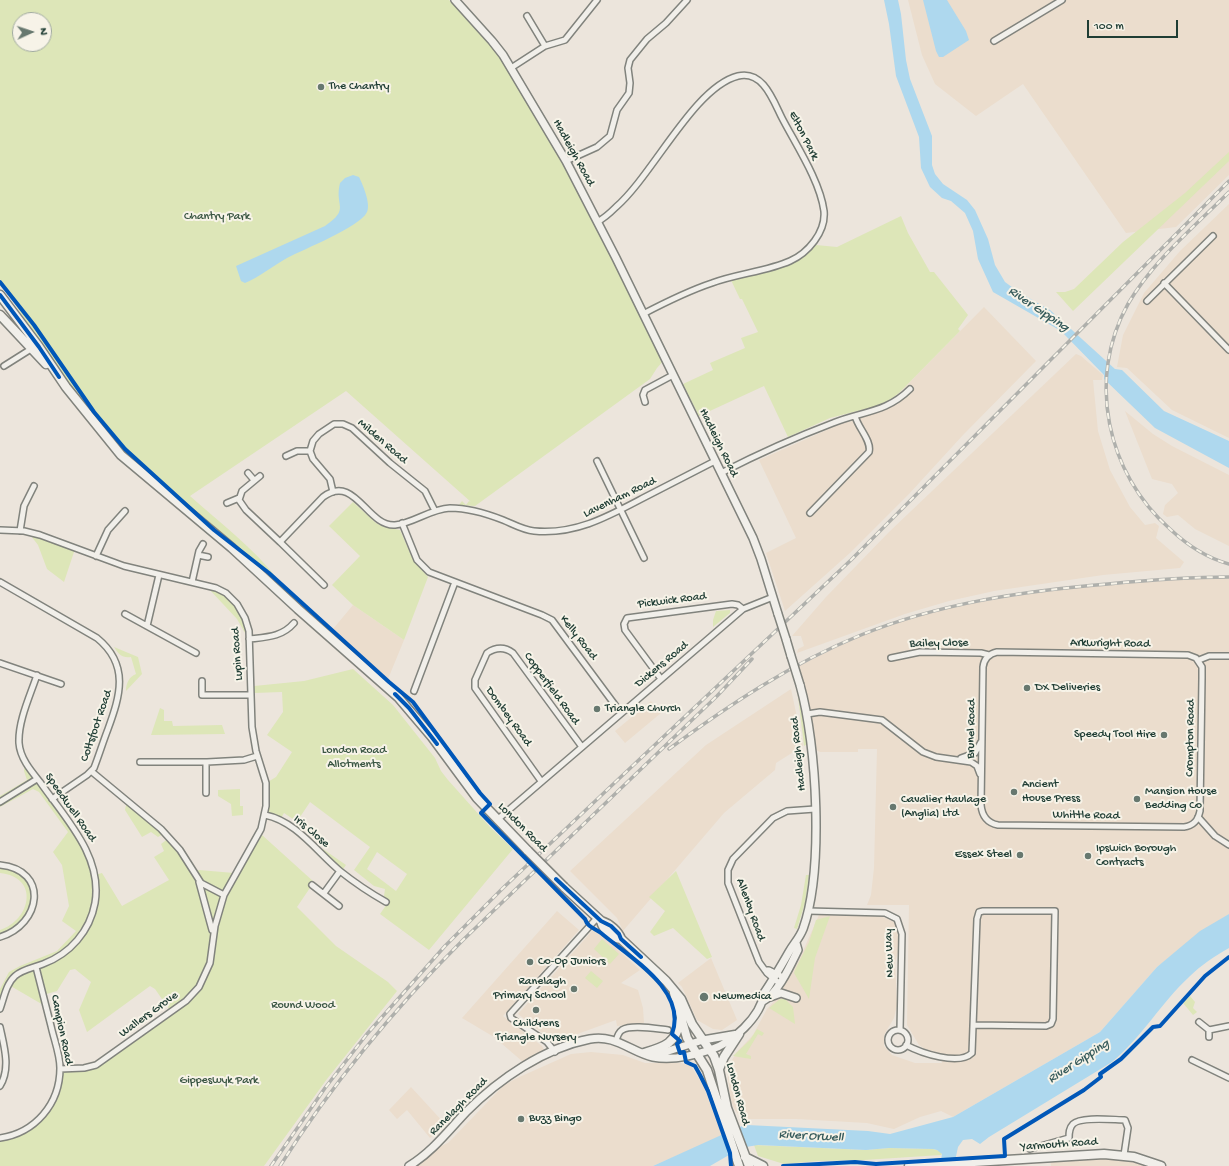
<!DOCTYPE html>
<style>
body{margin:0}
#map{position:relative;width:1229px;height:1166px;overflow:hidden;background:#ece5dc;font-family:"Gochi Hand",sans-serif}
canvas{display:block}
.north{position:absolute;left:12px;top:12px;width:40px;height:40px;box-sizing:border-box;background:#f7f3e8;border:1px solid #a1aaa0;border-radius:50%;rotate:87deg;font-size:11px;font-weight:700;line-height:16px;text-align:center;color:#1f3d34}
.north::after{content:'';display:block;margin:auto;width:14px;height:18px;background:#67786f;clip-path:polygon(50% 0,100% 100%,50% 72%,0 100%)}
.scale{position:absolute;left:1087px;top:20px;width:91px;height:18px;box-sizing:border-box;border:2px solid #1f3d34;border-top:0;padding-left:5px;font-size:12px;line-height:14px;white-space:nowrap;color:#1f3d34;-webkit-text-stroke:3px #f7f3e8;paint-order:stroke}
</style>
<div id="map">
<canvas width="1229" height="1166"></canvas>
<div class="north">N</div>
<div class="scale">100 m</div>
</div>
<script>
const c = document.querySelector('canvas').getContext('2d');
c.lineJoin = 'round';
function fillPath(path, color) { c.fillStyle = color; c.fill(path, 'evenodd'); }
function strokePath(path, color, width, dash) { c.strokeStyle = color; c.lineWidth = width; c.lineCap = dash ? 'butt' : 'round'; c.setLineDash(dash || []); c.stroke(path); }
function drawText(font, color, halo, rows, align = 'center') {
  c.font = font + ' "Gochi Hand",sans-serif'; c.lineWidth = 4; c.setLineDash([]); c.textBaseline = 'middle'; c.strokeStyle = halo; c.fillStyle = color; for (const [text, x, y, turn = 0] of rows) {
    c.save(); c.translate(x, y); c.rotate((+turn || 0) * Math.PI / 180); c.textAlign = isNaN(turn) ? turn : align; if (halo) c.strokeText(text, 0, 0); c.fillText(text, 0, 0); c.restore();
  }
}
fillPath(new Path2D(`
 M908,0H1229V175L1176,227L1126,233L1023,84L976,116L935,84L922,55Z
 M1229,204V438L1172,410L1127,368L1117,367L1123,335L1144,293L1180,251Z
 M984,307L1036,361L963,435L909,494L851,552L785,611L766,553L796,538L759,460L847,421L851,422L853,415L856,412L891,399L899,393Z
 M1076,354L1081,356L1103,375L1102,380H1093L1098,431L1110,470L1130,507L1145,525L1155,523L1159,526L1156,538L1184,562L1180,568L1103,575L994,591L949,601L905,614L797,653L798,649L804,646L801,636H792L826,597L889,532Z
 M1125,411L1153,434L1172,446L1229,475V546L1195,529L1178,515L1167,517L1163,514L1165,505L1178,493L1172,484L1152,479Z
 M1198,577H1229V914L1157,967L1100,1032L953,1117L941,1111L920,1117L894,1129L867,1123L796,1119H746L741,1117L734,1109L730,1097L728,1077L731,1062L736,1053L753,1035L767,1009L777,998L799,960L819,915L881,916L894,922L897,927L898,935V953L895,962L897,1005L894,1018L884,1035V1046L892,1055L915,1063H942L940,1053L925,1049L919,1045L907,1025L909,905H867L871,895L874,868L877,749H858V752H820L811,747L795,668L861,635L915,616L951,607L1052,590Z
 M353,605L404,640L388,679L333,629Z
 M791,689L803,746L776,763L775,770L724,813L623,931L617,918L570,871L706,745Z
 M651,701L661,713L625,743L615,731Z
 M557,911L579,930L503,1016L542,1046L544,1050L523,1062L494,1037L462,1018Z
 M592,931H597L640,970L621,983L638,990L643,1008L644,1023L617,1026L616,1020L561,1040L550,1039L518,1014Z
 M711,958L737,1020L722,1030L713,1029L697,1020L682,987L678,983Z
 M591,1052L623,1055L645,1063H681L691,1066L704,1087L722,1136L653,1166H409L430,1151L448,1143L503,1086L515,1079L571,1054Z
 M411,1087L445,1124L430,1138L407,1110L397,1119L389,1110Z
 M1104,1154L1161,1166H1051L1050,1157Z`), '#ebddcd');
fillPath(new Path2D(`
 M0,0H449L492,41L566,161L665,359L657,368L650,379L475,506L459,505L462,501L466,505L469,501L471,502L346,391L190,496C220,523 254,548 279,581L277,582L198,513L121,455L59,377L0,279ZM20,20H44V44H20Z
 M1229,152V161L1073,311L1056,292H1065L1074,289L1123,242L1185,193Z
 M901,216L908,233L930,272H934L968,315L958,329L960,331L899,393L891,399L877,406L830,418L788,437L764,386L699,416L683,384L713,370L710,363L745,348L741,338L758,332L742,299H740L729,276C759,269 792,264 816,245L837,247Z
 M353,502L376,523L384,527L400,530L413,560L428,577L404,640L353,605L332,585L360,556L329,526Z
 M28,532L75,549L64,582L47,569L38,545Z
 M209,589C228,594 247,612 245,633L237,619Z
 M730,610V613L713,627V620L716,611Z
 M114,647L138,657L142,674L126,691C126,683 129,677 136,674L131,657C122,658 119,655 114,647Z
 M353,669L393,705L435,758L441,771L448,780L490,827L513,849L429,950L380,914L389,901L384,896L385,889L374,886L354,870L370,847L310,802L300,817L304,821L297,832L294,830L299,823L284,813L280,820L265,815L266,783L276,777L292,752L267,735L283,712L282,692L254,693V686L304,681ZM377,852L407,874L396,891L367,869Z
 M797,688L807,744L804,746Z
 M160,708L164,710V721H172L173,726L222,725L225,734L151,735Z
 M25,761L84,845L95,875L102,873L122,906L169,880L154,857L164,851L161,844L169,838L194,872L199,870L234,873L230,884L231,888L262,835L314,882L297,907L336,946L388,982L397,991L327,1079L264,1166H0V1138L28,1129L53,1100L60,1069L88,1068L171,1012L155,989L150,986L87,1032L79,1010L91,982L75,969L70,970L57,991L43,995L45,1006L9,985L0,1009V989L9,972L20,966L57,951L76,931L62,921L69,906L62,865L53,852L68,832L39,792L33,789L0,807V796L27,780L24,771Z
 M240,789V806H243V815L232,816L231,804L218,796V790Z
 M127,801L165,833L158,837L151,832L142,837L125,810Z
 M323,849L346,865L341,872L318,850Z
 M0,865L20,870L34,889L28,918L0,937V930C31,920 40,877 0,873Z
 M676,871L712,957L707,959L673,928L654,936L650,932L665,911L649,897Z
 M806,875H809L805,903L797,929L794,928L801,905Z
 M830,916L815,958L809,999L794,973L795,970L809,942L816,920Z
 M602,939L619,954L610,964L594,949Z
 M591,971L603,981L597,988L585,978Z
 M1190,996L1195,1002L1193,1008L1197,1012L1193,1015L1183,1003Z
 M780,999H785L793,1007L795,1024L769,1008Z
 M757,1029L764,1033L762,1036L758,1034L746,1054L751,1056V1059L733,1056L750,1040Z
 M754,1145L866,1150L889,1148L933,1149L940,1151L942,1154L941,1155L864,1160L818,1161L784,1164L758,1156Z`), '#dde6b8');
fillPath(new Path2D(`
 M884,0H898L901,14L906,60L910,79L932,136V165L935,174L943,184L967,200L975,210L988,239L995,265L1005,282L1020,293L1050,310L1115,369L1122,370L1164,411L1229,441V468L1155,428L1104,379V375L1061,331L993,292L978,259L973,231L965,213L951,201L942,198L930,187L921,168L919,137L896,76L889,24Z
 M923,0H947L966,31L969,40L943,57H939L936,51Z
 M353,175L359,177C363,185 371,204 367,212C360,227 304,249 287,258C274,265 258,278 245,283L241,281L236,266L325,226C351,208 334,207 340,183L345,178Z
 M1229,914V948C1215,956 1201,965 1189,977C1161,1003 1142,1037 1112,1062L989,1137L980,1144L972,1139L963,1140L958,1147L954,1166H940L942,1154L937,1150L933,1149L889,1148L866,1150L758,1145L746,1147L729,1155L710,1166H653L739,1127L747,1125L868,1131L890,1134L953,1117L1100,1032L1157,967L1200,931Z`), '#aed8ee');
const minor = new Path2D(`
 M527,16L545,46
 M994,41L1062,0
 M511,68L545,46L565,40L597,0
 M566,161L597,147L610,136L617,110L629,93L630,83L628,68L630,60L647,39L666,23L687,0
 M597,222C605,218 610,213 616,207C653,175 694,87 738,76C763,70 773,100 782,118C796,145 820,181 824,211C826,232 808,253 790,261C768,271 736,274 712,283C688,291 666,302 643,314
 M1164,283L1229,350
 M1147,301L1213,236
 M4,366L31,349
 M645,402L643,395L645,390L673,375
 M286,456L297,451H310
 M597,461L644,558
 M248,473L254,480
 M721,473C756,455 796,437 833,423C862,411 886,413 910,389
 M260,476L242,491L239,500L246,510L280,542L323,497C355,473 367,527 395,525C414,523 430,509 450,508C469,508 485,513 503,520C513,524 523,530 534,531C576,535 609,516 645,497C668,485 692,473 715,461
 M333,492L330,479L313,459L310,451L313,441L319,434L334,424H343L352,428L390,463L425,491L435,511
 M227,503L239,498
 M810,513L869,452C872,441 858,428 855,416
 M402,523L417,560L429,572L542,615L552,620L621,713
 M0,530L24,531L40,535L124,566L216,588L226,593L237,604L245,618L249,631L252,727L256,751L266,783V806L261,829L224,895L215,926L210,963L199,987L186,1001L96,1065L84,1068L60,1069
 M20,531L24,506L34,486
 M280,542L324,585
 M198,555L208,557
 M96,556L108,530L125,511
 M0,582L97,638C130,665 120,696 108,729C103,742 99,755 94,768L87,775L52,799
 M192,582L199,551L203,544
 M125,614L196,653
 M147,626L159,575
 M249,639C267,637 282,637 294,623
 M997,652L1188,655L1196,658L1202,667V678L1200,811C1198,820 1194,826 1184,827L998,825C987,823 982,816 981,805L983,667C984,659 988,654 997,652Z
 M891,658L920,652L981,653L989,655
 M1199,660L1209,656H1229
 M0,663L61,684
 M661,679L625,630L624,624L627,618L732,604L738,605L743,609
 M202,681V695H251
 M414,691L455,582
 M807,714L820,712L882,720L923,752L936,757L971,762L977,766L980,774
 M961,758L975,753L981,742
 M140,762H207L244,760L257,756
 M206,762V793
 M91,771L161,829L180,850L201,883L224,895
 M541,781L475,688V680L487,653C496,647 505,647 513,653L582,747
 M0,802L37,779
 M265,815C296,821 317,852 340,871C355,883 370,893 386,902
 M1198,817L1215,836L1229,845
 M497,820L743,609L773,597
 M0,865C50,870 41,925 0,937
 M199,882L212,930
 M312,885L339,906
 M324,893L340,871
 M808,911L885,913L897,919L902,934L900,1030
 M765,970H769L783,977
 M779,983L767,973L759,962L728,883V870L733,859L773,818L787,811L815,809
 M0,1009C4,998 6,984 15,976C23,969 33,968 43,964C70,954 90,931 95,903C103,856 65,818 40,782C31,771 20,758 19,743C18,721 30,696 37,675
 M1199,1022L1209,1030L1229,1026
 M0,1027C4,1046 11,1068 0,1086
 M888 1040a10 10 0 1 1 20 0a10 10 0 1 1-20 0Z
 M1209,1037V1030
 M616,1041C617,1037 619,1032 622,1030C632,1024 657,1029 668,1030
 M906,1045C921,1053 959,1066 972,1053L977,919L979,912L983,911H1055L1053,1019L1051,1024L1046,1026L974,1025
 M555,1052L547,1042L511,1018L510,1014L597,918
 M1192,1060L1229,1078
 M0,1138C35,1133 60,1104 60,1068C60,1054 54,1040 51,1026C46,1007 41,987 36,967
 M1030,1149L1069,1138C1069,1133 1069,1128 1073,1124C1081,1116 1114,1120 1125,1120L1128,1128L1124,1155`);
const tertiary = new Path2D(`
 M455,0L492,41L503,55L566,161L616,258L753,538L761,559L778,614
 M786,639L791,656
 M770,997L781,993L796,998
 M763,1001C778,994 791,964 798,950L796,943
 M703,1040L738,1034
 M710,1050C732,1043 761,1017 764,993C773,980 781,966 789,952C794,943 799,939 803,929C824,870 817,745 800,685`);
const secondary = new Path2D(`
 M650,1054L662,1053L703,1040
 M409,1166C432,1152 448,1131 466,1112C499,1079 544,1048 590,1039C615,1034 631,1052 653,1057C672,1061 692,1056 710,1050`);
const primary = new Path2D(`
 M0,295L39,347L66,387L121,455L232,548L298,609L398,697L432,737L477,798L528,851
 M0,315L46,364
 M564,887L601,921C610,924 618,931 621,939L666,981L681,999L692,1024L714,1056L719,1070L727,1108L749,1166
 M601,921C603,930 612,938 621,939
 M674,993L687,1038L707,1070L739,1166
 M644,1053C664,1047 676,1044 680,1021
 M719,1069L724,1057L739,1034
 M745,1157L763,1166
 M909,1166L1104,1154L1134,1157L1161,1166`);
strokePath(minor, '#81837d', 8);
strokePath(tertiary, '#81837d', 10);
strokePath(secondary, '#81837d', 10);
strokePath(primary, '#81837d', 11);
strokePath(minor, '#f1efea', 5);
strokePath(tertiary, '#f1efea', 7);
strokePath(secondary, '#f1efea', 7);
strokePath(primary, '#f1efea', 8);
const rail = new Path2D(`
 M1229,192C1194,227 1153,261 1128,304C1086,379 1107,474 1170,529C1187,545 1207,558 1229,564
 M669,749C729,705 792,663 861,635C940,603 1024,591 1108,584C1149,580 1189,577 1229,577
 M271,1166L325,1088L367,1034L445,946L503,888L851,560L1229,181
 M280,1166C332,1084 395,1008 463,940L717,696L752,659`);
strokePath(rail, '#afb0ac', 3.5);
strokePath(rail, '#f7f3e8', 2, [6]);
const tertiaryBridge = new Path2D(`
 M778,614L786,639
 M791,656L800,685`);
const primaryBridge = new Path2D(`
 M528,851L564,887`);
strokePath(tertiaryBridge, '#81837d', 10, []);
strokePath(primaryBridge, '#81837d', 11, []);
strokePath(tertiaryBridge, '#f1efea', 7);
strokePath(primaryBridge, '#f1efea', 8);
strokePath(new Path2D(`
 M0,282L34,325L94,412L125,449L214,530L269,573L389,682L413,702L480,793L490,804L481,813L585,919C588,928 595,928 601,933C629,957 688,990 672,1034L680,1041L677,1044L680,1053L684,1052L686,1062L695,1066L700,1075
 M0,295L39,347L59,377
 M395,694L409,708L437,744
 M556,879L601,921L611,926L619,934L621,939L641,957
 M700,1075L708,1091L730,1153L731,1166
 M783,1166L855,1162L876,1164L1005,1156L1004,1139L1084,1090L1101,1077L1100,1074L1121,1059L1153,1027L1160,1026L1205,976L1229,957`), '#0057b8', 4);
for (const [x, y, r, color] of [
 [321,87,4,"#67786f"],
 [1027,688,4,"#67786f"],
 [597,709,4,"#67786f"],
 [1164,735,4,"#67786f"],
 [1014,792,4,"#67786f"],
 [1137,799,4,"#67786f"],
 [893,807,4,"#67786f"],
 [1020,855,4,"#67786f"],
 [1088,856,4,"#67786f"],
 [530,962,4,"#67786f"],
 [574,989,4,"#67786f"],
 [704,997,5,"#67786f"],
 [536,1010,4,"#67786f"],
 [521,1119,4,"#67786f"]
]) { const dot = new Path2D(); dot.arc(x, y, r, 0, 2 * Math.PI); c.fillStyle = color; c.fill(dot); strokePath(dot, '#f7f3e8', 1.5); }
drawText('12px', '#1f3d34', '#f7f3e8', [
 ["The Chantry",329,87],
 ["DX Deliveries",1035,688],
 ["Triangle Church",605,709],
 ["Speedy Tool Hire",1156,735,"right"],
 ["Ancient",1022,785],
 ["House Press",1022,799],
 ["Mansion House",1145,792],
 ["Bedding Co",1145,806],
 ["Cavalier Haulage",901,800],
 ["(Anglia) Ltd",901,814],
 ["Ipswich Borough",1096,849],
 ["Contracts",1096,863],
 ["Essex Steel",1012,855,"right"],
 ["Co-Op Juniors",538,962],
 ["Ranelagh",566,982,"right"],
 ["Primary School",566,996,"right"],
 ["Newmedica",713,997],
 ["Childrens",536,1024,"center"],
 ["Triangle Nursery",536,1038,"center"],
 ["Buzz Bingo",529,1119]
], 'left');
drawText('12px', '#1f3d34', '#f7f3e8', [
 ["Elton Park",803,136,63],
 ["Hadleigh Road",573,153,61],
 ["Milden Road",382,442,41],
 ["Hadleigh Road",718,443,64],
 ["Lavenham Road",620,498,-26],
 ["Pickwick Road",672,601,-7],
 ["Kelly Road",578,638,52],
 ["Bailey Close",939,644,-1],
 ["Arkwright Road",1110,644,1],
 ["Lupin Road",238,654,-94],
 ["Dickens Road",662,665,-40],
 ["Copperfield Road",551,689,54],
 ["Dombey Road",508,717,54],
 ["Coltsfoot Road",97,726,-71],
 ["Brunel Road",972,729,-89],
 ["Crompton Road",1191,738,-89],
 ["Hadleigh Road",799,754,-96],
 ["Speedwell Road",70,808,55],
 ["Whittle Road",1086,816,1],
 ["London Road",522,828,45],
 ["Iris Close",311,832,40],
 ["Allenby Road",750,910,70],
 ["New Way",890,953,-92],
 ["Wallers Grove",149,1015,-36],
 ["Campion Road",61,1030,78],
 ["London Road",737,1094,75],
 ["Ranelagh Road",459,1107,-45],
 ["Yarmouth Road",1059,1145,-4]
]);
drawText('12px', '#3a5643', '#f7f3e8', [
 ["Chantry Park",217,217],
 ["London Road",354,751],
 ["Allotments",354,765],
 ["Round Wood",303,1006],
 ["Gippeswyk Park",219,1081]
]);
drawText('italic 13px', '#365b5b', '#f7f3e8', [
 ["River Gipping",1038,310,34],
 ["River Gipping",1079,1062,-33],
 ["River Orwell",811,1137,3]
]);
</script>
